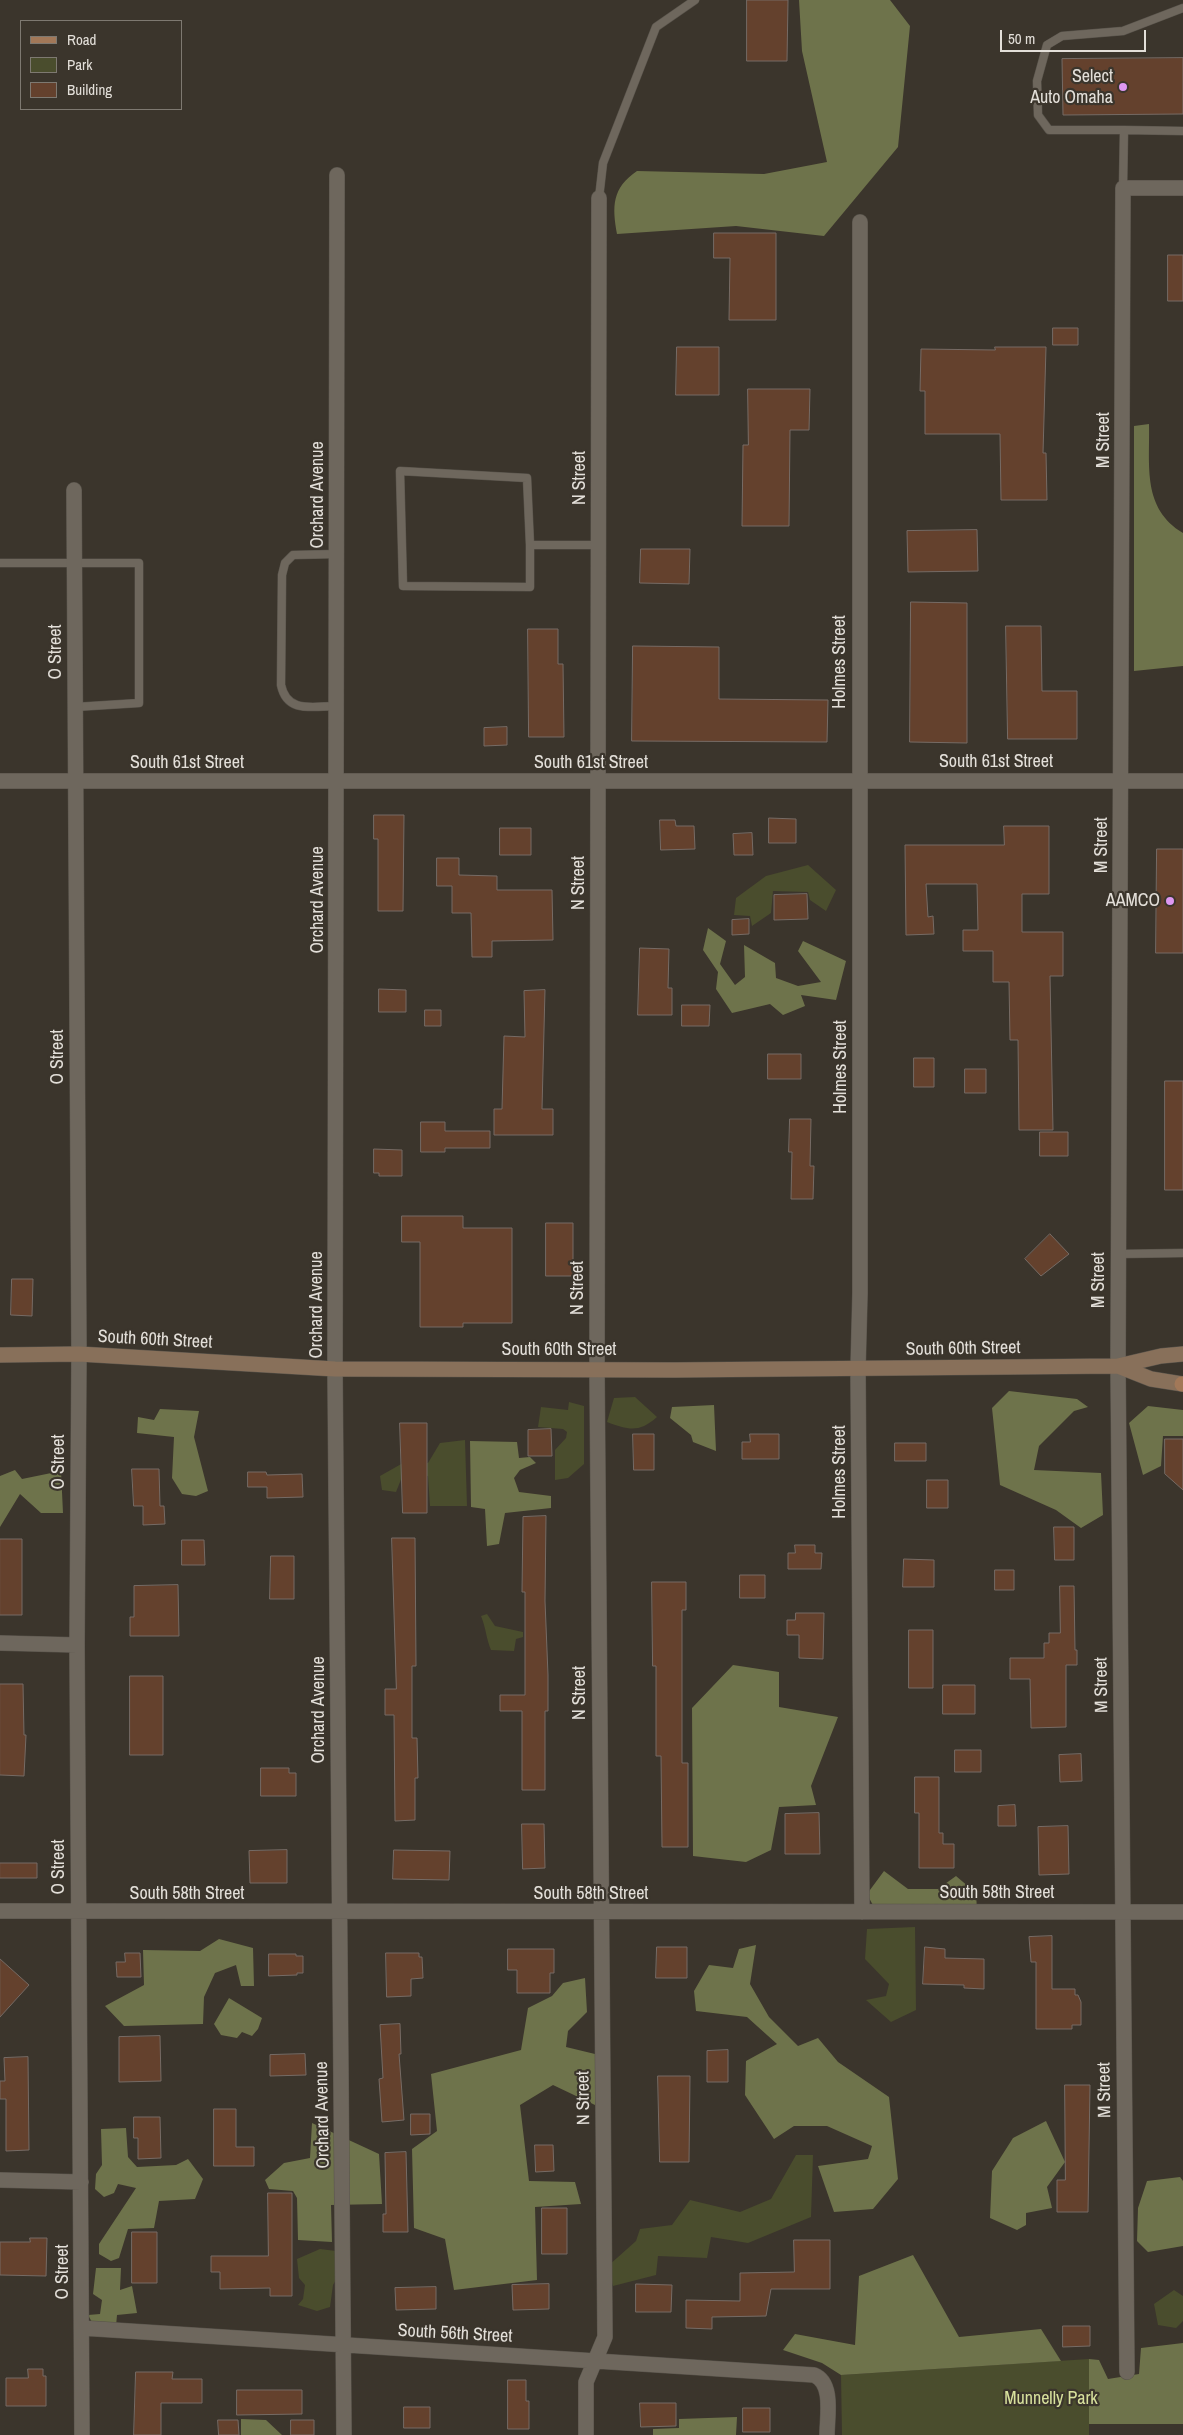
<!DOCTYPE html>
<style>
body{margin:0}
#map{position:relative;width:1183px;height:2435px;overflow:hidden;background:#3b352c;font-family:"Archivo Narrow",sans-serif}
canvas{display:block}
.legend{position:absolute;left:20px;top:20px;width:162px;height:90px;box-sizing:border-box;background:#3b352c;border:1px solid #7e7971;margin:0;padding:6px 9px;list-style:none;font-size:15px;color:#e3dfd9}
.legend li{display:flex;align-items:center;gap:10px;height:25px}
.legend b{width:25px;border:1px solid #7e7971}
.scale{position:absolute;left:1000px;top:30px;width:146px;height:22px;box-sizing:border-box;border:2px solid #e3dfd9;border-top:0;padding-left:6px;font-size:15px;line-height:18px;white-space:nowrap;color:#e3dfd9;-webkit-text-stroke:4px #3b352c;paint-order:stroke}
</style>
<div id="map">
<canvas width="1183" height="2435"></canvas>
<ul class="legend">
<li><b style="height:6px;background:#a27858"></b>Road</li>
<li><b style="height:14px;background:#4a4d2d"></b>Park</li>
<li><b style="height:14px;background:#64412d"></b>Building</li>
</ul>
<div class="scale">50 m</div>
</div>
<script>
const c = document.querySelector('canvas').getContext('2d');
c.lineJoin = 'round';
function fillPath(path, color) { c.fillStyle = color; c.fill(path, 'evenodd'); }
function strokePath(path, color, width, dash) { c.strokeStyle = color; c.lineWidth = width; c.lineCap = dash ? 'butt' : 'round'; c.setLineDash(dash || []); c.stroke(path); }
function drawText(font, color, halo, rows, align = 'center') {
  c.font = font + ' "Archivo Narrow",sans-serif'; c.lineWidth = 4.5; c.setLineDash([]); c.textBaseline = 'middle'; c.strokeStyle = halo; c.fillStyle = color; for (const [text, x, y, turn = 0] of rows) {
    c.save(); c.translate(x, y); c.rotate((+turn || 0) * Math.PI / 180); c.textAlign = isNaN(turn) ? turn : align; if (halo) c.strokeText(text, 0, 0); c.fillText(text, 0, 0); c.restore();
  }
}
fillPath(new Path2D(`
 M808,865L836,890L826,911L810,900L808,892L773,891L771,913L752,926L750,916L734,915L736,898L766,876Z
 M635,1397L657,1417C639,1433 629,1430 607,1422L614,1398Z
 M569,1402L584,1406V1464L568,1478L555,1480V1450L566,1438L567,1432L563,1429L538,1427L541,1407L568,1410Z
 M465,1440L467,1506H430L428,1476L402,1477L396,1492L382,1490L380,1476L403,1463H428L440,1443Z
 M487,1614L495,1626L523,1632V1637L516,1639L514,1651L491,1650C486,1638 486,1628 481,1616Z
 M915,1927L916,2010L891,2022L866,2000L886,1996L889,1984L865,1959L867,1929Z
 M796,2155H813L811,2217L748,2243L711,2237L707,2258L658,2256L656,2275L613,2286L608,2266L636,2241L640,2229L672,2225L690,2200L740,2212L771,2199Z
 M320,2249L336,2251L339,2274L333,2285L330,2307L317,2311L298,2305L303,2299L305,2285L299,2278L297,2259Z
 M1174,2290L1183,2296V2321L1176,2328L1158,2325L1154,2304Z
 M1089,2359V2435H842L841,2375Z`), '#4a4d2d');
fillPath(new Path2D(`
 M799,0H890L910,26L898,147L824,236L736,226L617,234C612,206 612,188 637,171L764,174L827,162L802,51Z
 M1149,424C1150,467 1142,508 1183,533V666L1134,671V426Z
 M708,928L726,941L720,964L735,985L745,977L744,945L775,963L776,978L798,986L821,982L798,951L803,941L846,961L836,1000L801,995L805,1006L783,1015L770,1004L732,1013L716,989L718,972L703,950Z
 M1009,1391L1077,1399L1088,1407L1074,1411L1039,1446L1034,1470L1101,1473L1103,1515L1081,1528L1056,1510L1000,1485L992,1408Z
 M714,1405L716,1451L693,1442L691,1435L670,1418L672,1407Z
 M1148,1406L1183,1410V1436H1163L1161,1466L1143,1475L1129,1423Z
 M160,1409L199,1411L194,1437L208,1491L196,1496L182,1494L172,1478L174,1437L137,1433L138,1417L154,1420Z
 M470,1441L517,1442L519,1458L530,1457L536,1463L520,1470L514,1478L519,1492L551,1496V1508L505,1513L499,1544L487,1546L485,1509L471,1507Z
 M15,1470L22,1479L61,1471L63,1513H41L20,1494L0,1527V1476Z
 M733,1665L779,1672V1707L838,1717L811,1786L816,1805L779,1807L771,1850L746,1862L693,1856L692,1708Z
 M884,1871L908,1889H938L956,1876L976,1893L977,1910L876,1911L867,1894Z
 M219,1939L253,1948L254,1986H241L236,1965L215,1973L204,1997L203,2024L124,2026L105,2006L144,1985L143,1950L200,1951Z
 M756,1945L750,1984L769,2017L798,2046L818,2038L838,2062L889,2097L898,2179L873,2209L834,2212L818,2166L868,2159L872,2146L827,2126H794L774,2139L745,2095L746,2061L777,2044L747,2017L696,2011L694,1991L709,1965L733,1968L739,1949Z
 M585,1978L587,2012L568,2031L566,2047L595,2054V2105L553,2085L520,2105L529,2181L575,2182L581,2204L535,2207L537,2280L454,2290L445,2239L414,2228L412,2149L437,2131L431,2074L521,2050L528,2008L552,1996L563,1983Z
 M229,1998L262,2018L258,2029L252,2036L242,2032L237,2038L221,2035L214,2024Z
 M1046,2121L1065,2162L1047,2187L1052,2208L1026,2213V2225L1017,2230L990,2218L992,2171L1013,2138Z
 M312,2123L379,2154L382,2204L331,2205L332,2242L298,2240L297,2198L293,2191L269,2189L265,2180L284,2163L310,2158Z
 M126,2128L128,2157L137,2167L176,2165L188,2159L203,2179L195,2199L159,2201L154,2228L128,2229L119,2258L111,2261L99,2254V2244L136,2188L118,2184L114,2193L104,2197L95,2189L96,2174L102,2165L101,2129Z
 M1180,2177L1183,2181V2246L1148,2252L1137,2241L1138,2208L1147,2181Z
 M913,2255L959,2337L1041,2329L1061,2361L841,2375L822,2363L783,2350L795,2334L855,2345L859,2276Z
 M96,2268H121L120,2290L132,2286L137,2313L117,2315L116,2326H94L88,2315L100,2314L102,2300L93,2294Z
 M1183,2343V2424H1089V2359L1099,2360L1108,2379L1139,2374L1141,2348Z
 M737,2417L736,2435H653V2429L679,2428V2419Z
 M241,2419L266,2420L282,2435H241Z`), '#6e734b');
const building = new Path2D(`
 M747,0H788L787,61H747Z
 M1183,58V114L1063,115L1062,59Z
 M714,233H776V320H729L730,258H714Z
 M1168,255H1183V301H1168Z
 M1053,328H1078V345H1053Z
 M677,347H719V395H676Z
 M995,347H1046L1043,453H1046L1047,500H1001L1000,434H925V391H920L921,349L995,350Z
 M748,389H810L809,430H790L789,526H742L743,445H748Z
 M977,530L978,571L908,572L907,531Z
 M641,549H690L689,584L640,583Z
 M911,602L967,603V743L910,742Z
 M1006,626H1041L1042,691H1077V739H1008Z
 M528,629H558V664H563L564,737H529Z
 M633,646L719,647V699L828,700L827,742L632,741Z
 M507,727V745L484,746V728Z
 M374,815H404L403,911H378V839H374Z
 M769,818L796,819V843H769Z
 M660,820H675L676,826H694L695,849L661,850Z
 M1004,826H1049V894H1022V932H1063V976H1050L1053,1130H1019L1018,1040H1010L1009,982H993V951H963V930H978L977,884H926L928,917L933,916L934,934L906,935L905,845H1004Z
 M500,828H531V855H500Z
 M752,833L753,855H734L733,834Z
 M1157,849H1183V953H1156Z
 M437,858H459V875L497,876V890H552L553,940L492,941V957H472L471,913H452V886H437Z
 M807,894L808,919L774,920V895Z
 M749,919V934L732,935V920Z
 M640,948L669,949L668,988H672V1015H638Z
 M379,989L406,990V1012H379Z
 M545,990L542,1109H553V1135H494V1109H502L504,1036L525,1037L524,991Z
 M682,1005H710L709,1026H682Z
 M425,1010H441V1026H425Z
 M768,1054H801V1079H768Z
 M914,1058H934V1087H914Z
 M965,1069H986V1093H965Z
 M1165,1081H1183V1190H1165Z
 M790,1119H811L810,1166H814L813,1199H791L792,1152H789Z
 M421,1122H445V1131H490V1148H445V1152H421Z
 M1040,1132H1068V1156H1040Z
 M374,1149L402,1150V1176H379V1173H374Z
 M402,1216H463V1228H512V1323H463V1327H420V1242H402Z
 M546,1223H573V1276H546Z
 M1050,1234L1069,1254L1041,1276L1025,1259Z
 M12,1279H33L32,1316L11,1315Z
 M400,1423H427V1513H403Z
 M551,1429L552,1456H528V1430Z
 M633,1434H654V1470H634Z
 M750,1434H779V1459H742V1442H750Z
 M1165,1439H1183V1490L1165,1474Z
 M895,1443H926V1461H895Z
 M132,1469H159L160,1506H164L165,1524L143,1525V1506H134Z
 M248,1472H266L267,1475L302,1474L303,1497L267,1498V1487H248Z
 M927,1480H948V1508H927Z
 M546,1516L545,1601L548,1675V1711H545V1790H522V1711H500V1695H525V1592H522L523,1517Z
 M1054,1527H1074V1560H1055Z
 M392,1538H415L416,1666H412V1738H417L418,1778H415V1820L395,1821L394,1715H385V1689H396Z
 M0,1539H22V1615H0Z
 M182,1540H204L205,1565H182Z
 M795,1545H815V1553H822L821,1569H788V1553H795Z
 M271,1556H294V1599H270Z
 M904,1559L934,1560V1587H903Z
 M995,1570H1014V1590H995Z
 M740,1575H765V1598H740Z
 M652,1582H686V1610H682V1763H688V1847H662L661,1756H656V1666H653Z
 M178,1585L179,1636H130V1617H134V1586Z
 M1060,1586H1074L1075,1650H1077V1665H1066V1727L1031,1728L1030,1679H1010V1658H1044V1643H1049V1633H1060Z
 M796,1613H824L823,1659L799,1658V1635H787V1620H795Z
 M909,1630H933V1688H909Z
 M130,1676H163V1755H130Z
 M0,1684H23L24,1735H26L24,1776L0,1775Z
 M943,1685H975V1714H943Z
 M955,1750H981V1772H955Z
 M1081,1754L1082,1781L1060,1782L1059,1755Z
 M261,1768H289V1773H296V1796H261Z
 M915,1777H939V1833H943V1844H954V1868H919V1813H915Z
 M1015,1805L1016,1826H998V1806Z
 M819,1813L820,1854H785V1814Z
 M522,1824H544L545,1868L523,1869Z
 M1068,1826L1069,1874L1039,1875L1038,1827Z
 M287,1850V1883H250L249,1851Z
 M394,1850L450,1851L449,1880L393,1879Z
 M0,1863H37V1878H0Z
 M1052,1936V1989H1075V1995H1078L1081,2002V2025H1072V2029H1036V1962H1031L1029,1937Z
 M657,1947H687V1978H656Z
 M925,1947L945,1949V1958L984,1959V1989L964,1988V1985L923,1984Z
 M508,1949H554V1973H550V1993H517V1970H508Z
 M125,1953H140L141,1977H117L116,1962H125Z
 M386,1953H419V1957H422L423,1978L411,1979V1996L387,1997Z
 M269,1954H296V1956H303V1973H297V1975L269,1976Z
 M0,1959L29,1985L0,2017Z
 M400,2024L401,2054H399L404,2120L382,2122L379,2079L383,2078L380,2025Z
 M160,2036L161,2081L119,2082V2037Z
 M728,2050V2082H707V2051Z
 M305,2054L306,2075L270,2076V2055Z
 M28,2057L29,2150L6,2151V2099H0V2081H5L4,2058Z
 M658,2076H690L689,2162H660Z
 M1065,2085H1090L1088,2212H1057V2180H1065Z
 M214,2109H236V2147H254V2166H214Z
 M411,2114H430V2134L411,2135Z
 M134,2117H160L161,2158L138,2159V2138H134Z
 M535,2145H553L554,2171L536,2172Z
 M406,2152L408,2232H383V2214H386L385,2153Z
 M268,2193H292V2296H270V2288L220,2289V2272H211V2256H268Z
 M542,2208H567V2254H542Z
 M132,2232H157V2283H132Z
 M30,2238H47L46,2276L0,2275V2242H30Z
 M794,2240H830V2289H771L766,2316L712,2317V2329L686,2328V2300L740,2301V2273L794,2272Z
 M549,2284V2309L513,2310L512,2285Z
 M636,2284L672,2285L671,2312H636Z
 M436,2287V2309L396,2310L395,2288Z
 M1063,2326H1090V2346L1063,2347Z
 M28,2369H43V2376H46V2406H6V2378H28Z
 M136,2372H173L172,2379H202V2403H161V2435H134Z
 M508,2380H526V2401H529V2429H508Z
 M237,2390H302V2414L237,2415Z
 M640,2403H676V2426L641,2427Z
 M404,2407H430V2428H404Z
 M743,2408H770V2432H743Z
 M218,2420H238L239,2435H219Z
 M291,2420H314V2435H291Z`);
fillPath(building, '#64412d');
strokePath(building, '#766b65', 1);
const lane = new Path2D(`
 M1124,130L1183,131
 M1123,188L1124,130H1049L1038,115L1037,81L1047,45L1062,36L1123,31L1183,8
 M599,198L603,163L656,27L695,0
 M530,545L527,478L400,471L403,586L530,587V545H599
 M0,563H139V703L75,707
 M337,706C313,706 287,714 281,685L282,575L285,563L293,555L337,554
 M1118,1254L1183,1253`);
const street = new Path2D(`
 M337,175L335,1369L344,2435
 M860,222V1293L858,1369L862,1912
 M74,490L79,1354L77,1645L82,2435
 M0,781H1183
 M0,1643L77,1645
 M0,1911L1183,1912
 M0,2180L81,2182
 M82,2328L814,2375C834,2383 827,2417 827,2435
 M1127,2372L1118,1366L1123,188H1183
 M586,2435V2382L605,2337L597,1369L599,198`);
const secondary = new Path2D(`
 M0,1355L79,1354L335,1369L675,1370L1118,1366L1161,1356L1183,1354
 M1118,1366L1151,1379L1183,1384`);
const primary = new Path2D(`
 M1182,1384H1183`);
strokePath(lane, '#58534b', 9);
strokePath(street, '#58534b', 16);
strokePath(secondary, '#58534b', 16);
strokePath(primary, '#58534b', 16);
strokePath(lane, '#6e675d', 8);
strokePath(street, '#6e675d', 15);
strokePath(secondary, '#88705a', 15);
strokePath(primary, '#a27858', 15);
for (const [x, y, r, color] of [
 [1123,87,5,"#de98f2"],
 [1170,901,5,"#de98f2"]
]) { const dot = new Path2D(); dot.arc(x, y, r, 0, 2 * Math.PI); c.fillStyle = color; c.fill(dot); strokePath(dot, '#3b352c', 2); }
drawText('18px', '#e3dfd9', '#3b352c', [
 ["Select",1113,77],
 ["Auto Omaha",1113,98],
 ["AAMCO",1160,901]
], 'right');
drawText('18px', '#e3dfd9', '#3b352c', [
 ["M Street",1104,440,-90],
 ["N Street",580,478,-90],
 ["Orchard Avenue",318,495,-90],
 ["O Street",56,652,-90],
 ["Holmes Street",840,662,-90],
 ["South 61st Street",996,762],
 ["South 61st Street",187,763],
 ["South 61st Street",591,763],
 ["M Street",1102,845,-90],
 ["N Street",579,883,-90],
 ["Orchard Avenue",318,900,-90],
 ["O Street",58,1057,-90],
 ["Holmes Street",841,1067,-90],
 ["M Street",1099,1280,-90],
 ["N Street",578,1288,-90],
 ["Orchard Avenue",317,1305,-90],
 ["South 60th Street",155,1340,3],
 ["South 60th Street",963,1349,-1],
 ["South 60th Street",559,1350],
 ["O Street",59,1462,-90],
 ["Holmes Street",840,1472,-90],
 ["M Street",1102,1685,-91],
 ["N Street",580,1693,-90],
 ["Orchard Avenue",319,1710,-90],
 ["O Street",59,1867,-90],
 ["South 58th Street",997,1893],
 ["South 58th Street",187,1894],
 ["South 58th Street",591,1894],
 ["M Street",1105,2090,-91],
 ["N Street",584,2098,-91],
 ["Orchard Avenue",323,2115,-91],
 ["O Street",63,2272,-90],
 ["South 56th Street",455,2334,3]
]);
drawText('18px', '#d8e19d', '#3b352c', [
 ["Munnelly Park",1051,2399]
]);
</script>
